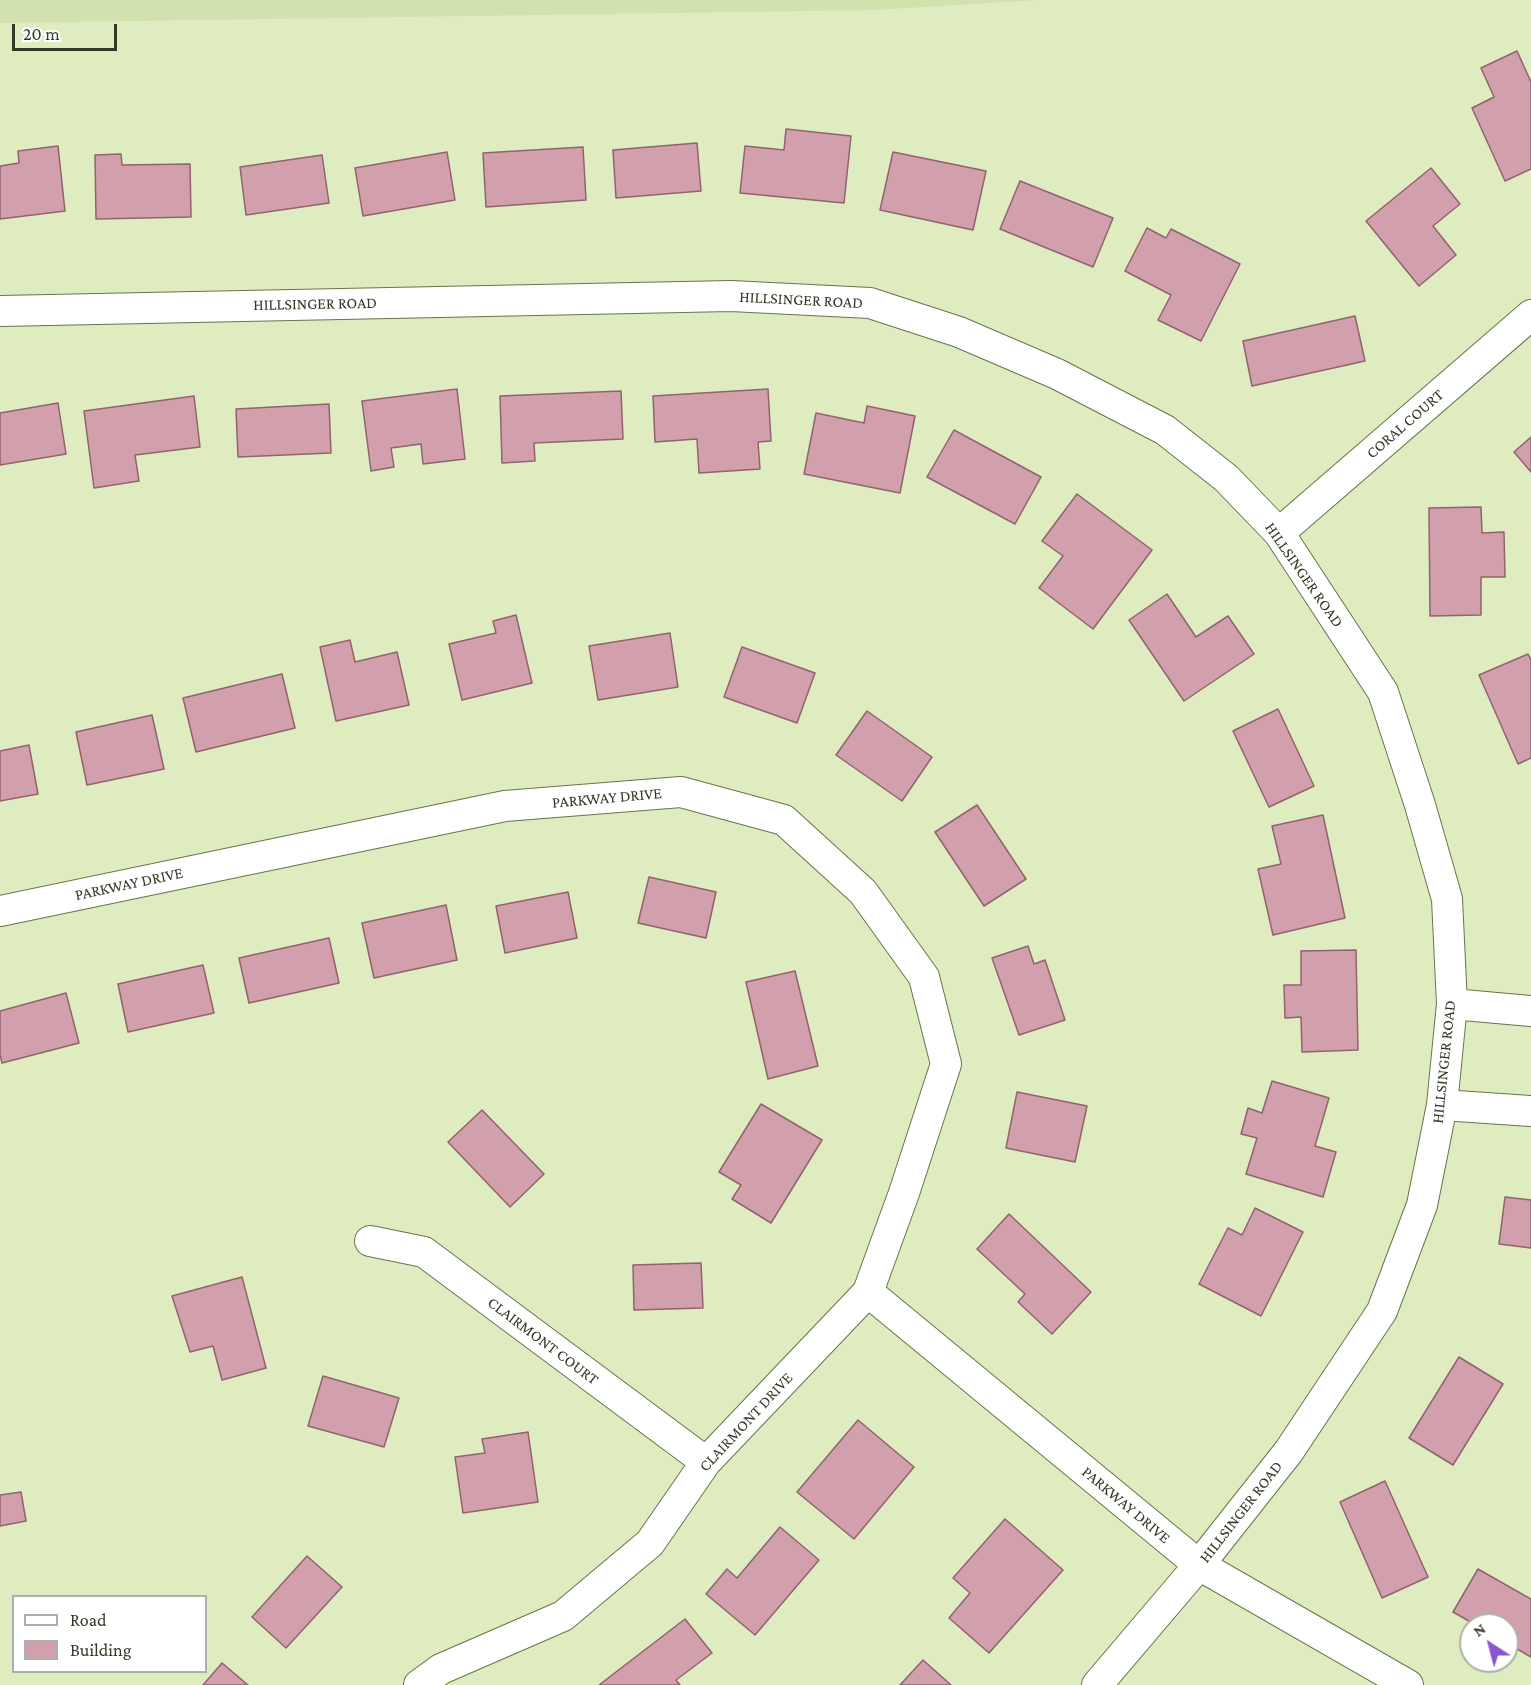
<!DOCTYPE html>
<style>
body{margin:0}
#map{position:relative;width:1531px;height:1685px;overflow:hidden;background:#deecbf;font-family:"Crimson Pro",serif}
canvas{display:block}
.legend{position:absolute;left:12px;top:1595px;width:195px;height:78px;box-sizing:border-box;background:#fff;border:2px solid #adb0a9;margin:0;padding:8px 10px;list-style:none;font-size:18px;color:#333927}
.legend li{display:flex;align-items:center;gap:12px;height:30px}
.legend b{width:30px;border:2px solid #adb0a9}
.north{position:absolute;left:1459px;top:1613px;width:60px;height:60px;box-sizing:border-box;background:#fff;border:2px solid #adb0a9;border-radius:50%;rotate:324deg;font-size:16px;font-weight:700;line-height:24px;text-align:center;color:#333927}
.north::after{content:'';display:block;margin:auto;width:21px;height:27px;background:#8c56cf;clip-path:polygon(50% 0,100% 100%,50% 72%,0 100%)}
.scale{position:absolute;left:12px;top:24px;width:105px;height:27px;box-sizing:border-box;border:3px solid #333927;border-top:0;padding-left:8px;font-size:18px;line-height:21px;white-space:nowrap;color:#333927;-webkit-text-stroke:4px #fff;paint-order:stroke}
</style>
<div id="map">
<canvas width="1531" height="1685"></canvas>
<ul class="legend">
<li><b style="height:8px;background:#fff"></b>Road</li>
<li><b style="height:16px;background:#d1a0ac"></b>Building</li>
</ul>
<div class="north">N</div>
<div class="scale">20 m</div>
</div>
<script>
const c = document.querySelector('canvas').getContext('2d');
c.lineJoin = 'round';
function fillPath(path, color) { c.fillStyle = color; c.fill(path, 'evenodd'); }
function strokePath(path, color, width, dash) { c.strokeStyle = color; c.lineWidth = width; c.lineCap = dash ? 'butt' : 'round'; c.setLineDash(dash || []); c.stroke(path); }
function drawText(font, color, halo, rows, align = 'center') {
  c.font = font + ' "Crimson Pro",serif'; c.lineWidth = 4.5; c.setLineDash([]); c.textBaseline = 'middle'; c.strokeStyle = halo; c.fillStyle = color; for (const [text, x, y, turn = 0] of rows) {
    c.save(); c.translate(x, y); c.rotate((+turn || 0) * Math.PI / 180); c.textAlign = isNaN(turn) ? turn : align; if (halo) c.strokeText(text, 0, 0); c.fillText(text, 0, 0); c.restore();
  }
}
fillPath(new Path2D(`
 M0,0H1039L874,10L0,23Z`), '#d2e2ae');
const building = new Path2D(`
 M1517,51L1531,82V169L1505,181L1472,108L1494,97L1481,68Z
 M786,129L851,136L844,203L740,193L745,146L784,150Z
 M697,143L701,191L616,198L613,150Z
 M58,146L65,211L0,219V166L19,163L18,151Z
 M583,147L586,200L486,207L483,153Z
 M447,152L455,200L363,216L355,168Z
 M893,152L986,171L973,230L880,210Z
 M121,154L122,165L190,164L191,217L96,219L95,155Z
 M322,155L329,203L246,215L240,167Z
 M1431,168L1460,204L1433,226L1456,255L1419,286L1366,221Z
 M1020,181L1113,218L1093,267L1000,229Z
 M1147,228L1166,238L1171,229L1240,264L1201,341L1158,320L1171,295L1125,271Z
 M1355,316L1365,361L1252,386L1243,341Z
 M457,389L465,459L423,464L421,444L391,448L394,467L371,471L362,401Z
 M768,389L771,441L758,442L760,469L699,473L697,439L655,442L653,396Z
 M621,391L623,439L534,443L535,461L502,463L500,396Z
 M194,396L200,447L135,455L139,481L94,488L84,411Z
 M58,403L66,454L0,465V413Z
 M329,404L331,453L238,457L236,409Z
 M867,406L915,416L900,493L804,474L816,413L864,423Z
 M954,430L1041,477L1015,524L927,477Z
 M1531,437V472L1514,452Z
 M1077,494L1152,550L1093,629L1039,588L1063,556L1042,541Z
 M1481,507L1482,533L1504,532L1505,577H1481V615L1430,616L1429,508Z
 M1167,594L1196,637L1228,616L1254,654L1184,701L1129,620Z
 M516,615L532,683L462,700L449,644L496,633L493,621Z
 M670,633L678,687L598,700L589,646Z
 M350,640L355,662L397,652L409,705L336,721L320,647Z
 M742,647L815,673L797,723L724,697Z
 M1528,654L1531,660V758L1518,764L1479,675Z
 M282,674L295,728L196,752L183,698Z
 M1278,709L1314,786L1269,807L1233,731Z
 M867,711L932,757L902,801L836,755Z
 M152,715L164,769L87,785L76,732Z
 M29,745L38,794L0,801V751Z
 M977,805L1026,879L984,906L935,832Z
 M1323,815L1345,918L1273,935L1258,869L1281,864L1272,826Z
 M649,877L716,892L706,938L638,923Z
 M568,892L577,938L505,953L496,906Z
 M446,905L457,960L374,978L362,923Z
 M329,938L339,983L249,1003L239,958Z
 M1028,946L1034,964L1045,960L1065,1020L1019,1035L992,958Z
 M1356,950L1358,1050L1302,1052L1301,1017L1285,1018L1284,985H1301V951Z
 M203,965L214,1013L128,1032L118,984Z
 M795,971L818,1066L768,1079L746,982Z
 M66,993L79,1043L2,1063L0,1055V1011Z
 M1272,1081L1329,1098L1315,1146L1336,1152L1323,1197L1246,1174L1257,1138L1241,1134L1248,1108L1262,1113Z
 M1017,1092L1087,1106L1075,1162L1006,1148Z
 M761,1104L822,1140L771,1223L732,1199L741,1185L719,1172Z
 M482,1110L544,1174L510,1207L448,1142Z
 M1505,1197L1531,1200V1248L1499,1244Z
 M1255,1208L1303,1232L1261,1316L1199,1284L1228,1228L1242,1235Z
 M1009,1214L1091,1292L1052,1334L1018,1302L1025,1294L977,1249Z
 M701,1263L703,1308L634,1310L633,1265Z
 M242,1277L266,1368L222,1380L213,1346L190,1352L172,1296Z
 M1459,1357L1503,1384L1453,1465L1409,1438Z
 M323,1376L399,1398L384,1447L308,1426Z
 M858,1420L914,1467L854,1539L797,1492Z
 M528,1432L538,1502L463,1513L455,1457L485,1453L482,1439Z
 M1385,1481L1428,1577L1382,1598L1340,1502Z
 M21,1492L26,1521L0,1526V1495Z
 M1005,1519L1063,1570L989,1653L949,1618L970,1593L953,1578Z
 M780,1527L819,1560L755,1635L706,1594L727,1569L737,1578Z
 M307,1556L342,1587L286,1648L252,1617Z
 M1478,1569L1531,1599V1657L1507,1643V1625H1476L1453,1612Z
 M685,1619L712,1653L676,1680L680,1685H599Z
 M923,1660L951,1685H900Z
 M222,1663L248,1685H203Z`);
fillPath(building, '#d1a0ac');
strokePath(building, '#90636f', 1.5);
const street = new Path2D(`
 M0,311L731,296L870,303L959,332L1057,374L1165,430L1226,478L1279,533L1383,692L1420,805L1447,899L1452,1004L1442,1105L1422,1205L1382,1311L1289,1451L1199,1565L1097,1685
 M1279,533L1531,315
 M0,911L505,806L681,792L784,820L863,892L924,977L946,1064L904,1193L868,1292L706,1462L650,1543L563,1616L441,1669L419,1685
 M1452,1004L1531,1011
 M1442,1105L1531,1111
 M370,1241L424,1252L706,1462
 M868,1292L1199,1565L1408,1685`);
strokePath(street, '#68744b', 32);
strokePath(street, '#fff', 30);
drawText('16px', '#333927', '#fff', [
 ["HILLSINGER ROAD",801,300,3],
 ["HILLSINGER ROAD",315,304,-1],
 ["CORAL COURT",1405,424,-41],
 ["HILLSINGER ROAD",1304,575,55],
 ["PARKWAY DRIVE",607,798,-5],
 ["PARKWAY DRIVE",129,884,-12],
 ["HILLSINGER ROAD",1444,1062,-84],
 ["CLAIRMONT COURT",543,1341,37],
 ["CLAIRMONT DRIVE",746,1422,-47],
 ["PARKWAY DRIVE",1126,1505,40],
 ["HILLSINGER ROAD",1241,1512,-52]
]);
</script>
